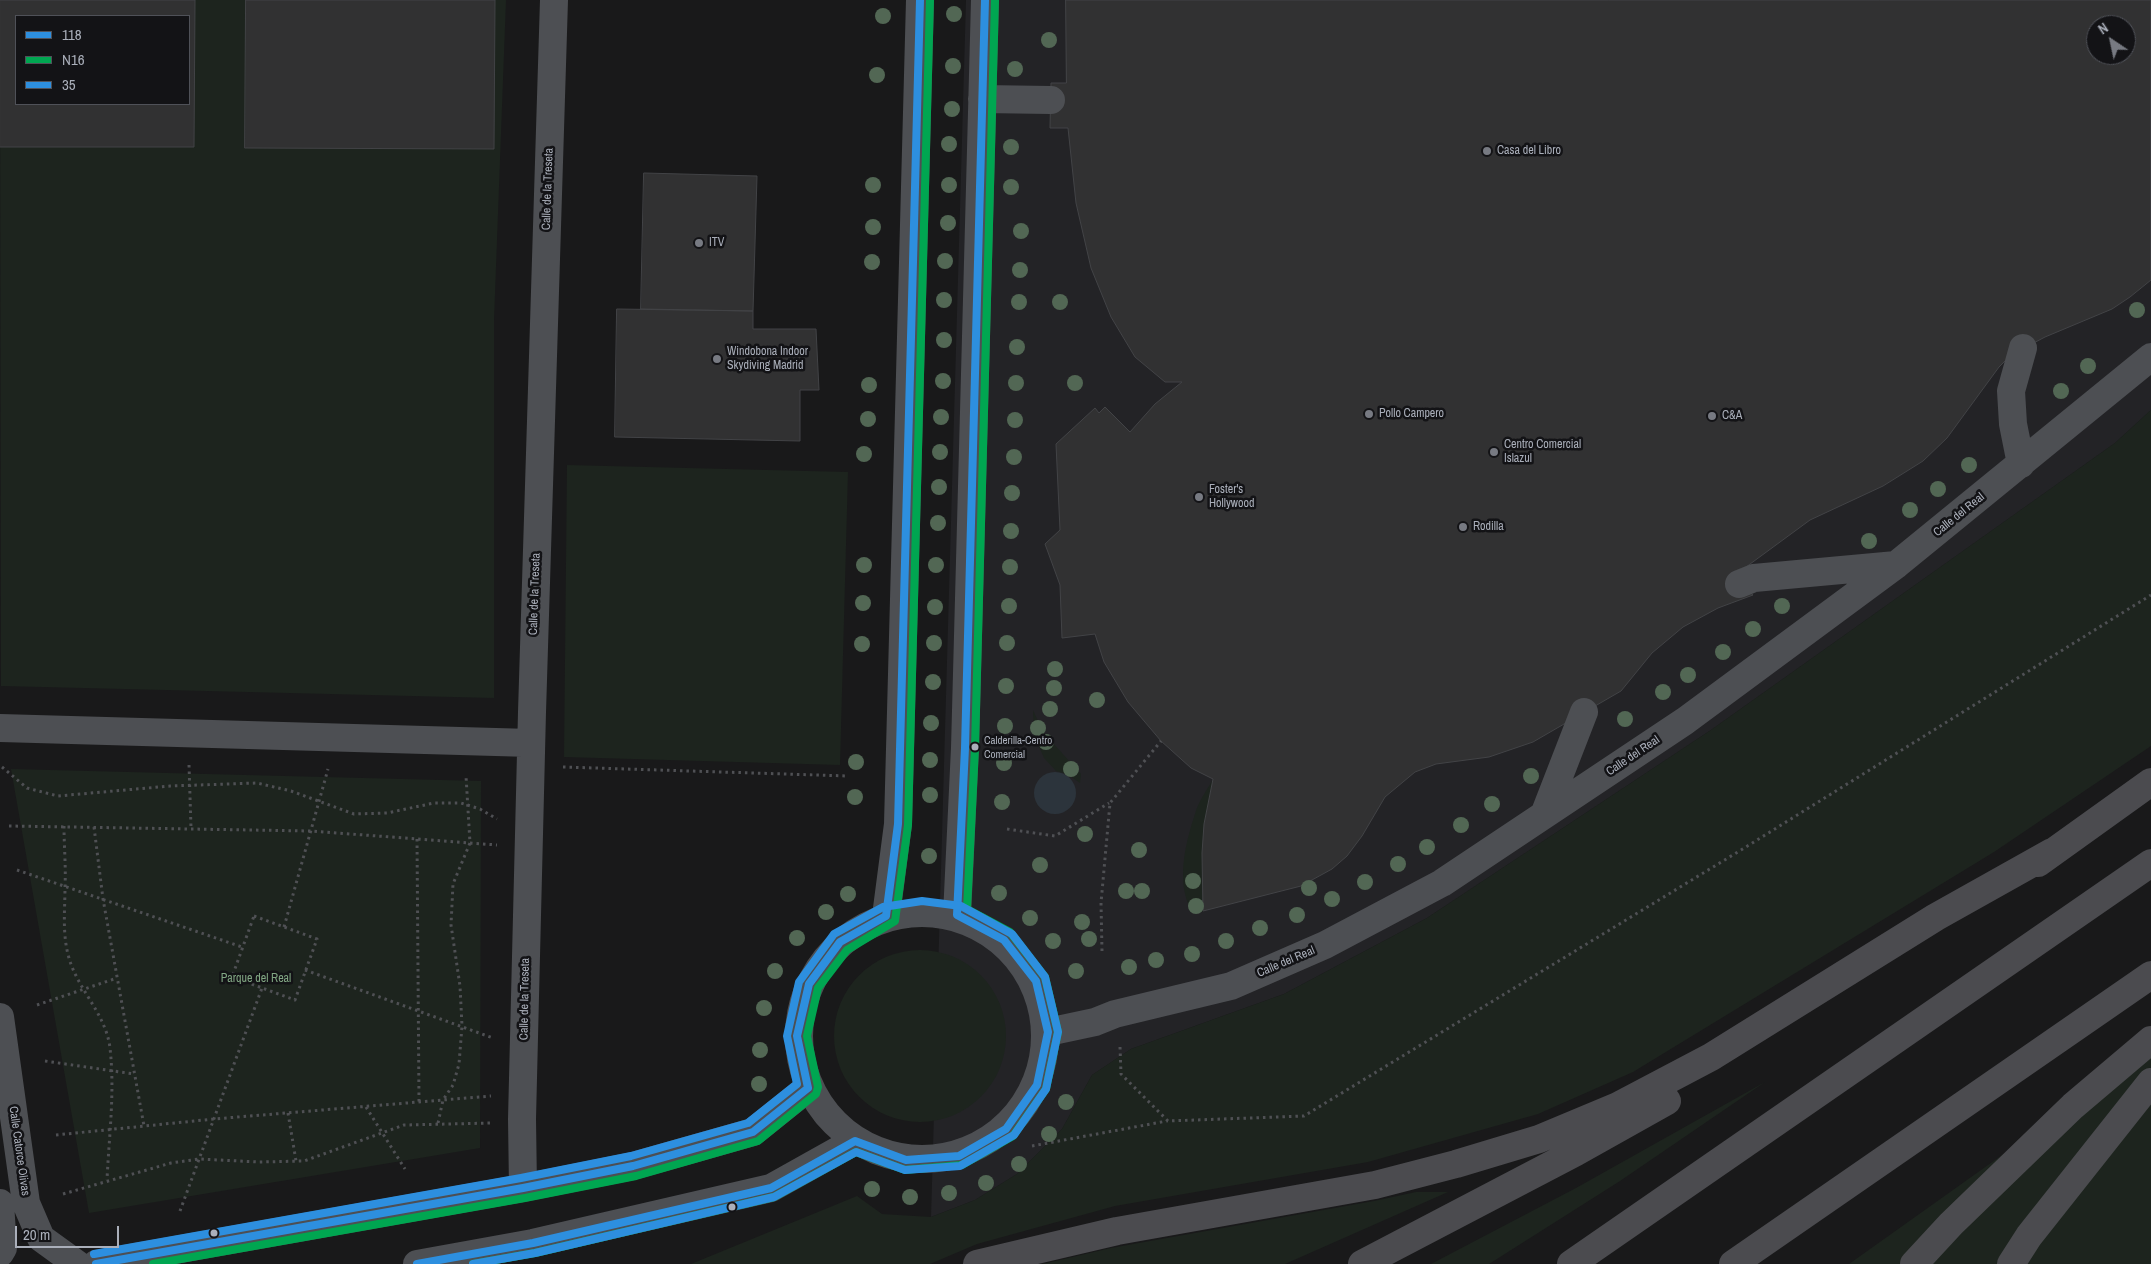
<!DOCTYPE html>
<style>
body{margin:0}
#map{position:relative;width:2151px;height:1264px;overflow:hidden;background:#19191a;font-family:"Archivo Narrow",sans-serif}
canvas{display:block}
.legend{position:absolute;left:15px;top:15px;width:175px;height:90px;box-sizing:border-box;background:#131316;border:1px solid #4f5158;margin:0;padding:6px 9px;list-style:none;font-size:15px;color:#aaafba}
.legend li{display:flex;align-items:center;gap:10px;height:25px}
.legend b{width:25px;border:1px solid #4f5158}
.north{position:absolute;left:2086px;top:15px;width:50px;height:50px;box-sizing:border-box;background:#131316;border:1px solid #4f5158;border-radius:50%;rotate:326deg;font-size:14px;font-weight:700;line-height:20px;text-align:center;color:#aaafba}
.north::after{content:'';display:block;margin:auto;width:18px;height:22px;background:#777a82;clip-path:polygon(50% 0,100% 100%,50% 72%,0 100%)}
.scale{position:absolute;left:15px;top:1226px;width:104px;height:22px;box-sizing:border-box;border:2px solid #aaafba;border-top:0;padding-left:6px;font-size:15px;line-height:18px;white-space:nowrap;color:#aaafba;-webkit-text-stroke:4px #131316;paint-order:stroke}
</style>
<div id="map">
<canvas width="2151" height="1264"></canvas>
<ul class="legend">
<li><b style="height:6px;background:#2d8fdf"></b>118</li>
<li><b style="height:6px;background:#00a651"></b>N16</li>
<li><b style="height:6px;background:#2d8fdf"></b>35</li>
</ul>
<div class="north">N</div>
<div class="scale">20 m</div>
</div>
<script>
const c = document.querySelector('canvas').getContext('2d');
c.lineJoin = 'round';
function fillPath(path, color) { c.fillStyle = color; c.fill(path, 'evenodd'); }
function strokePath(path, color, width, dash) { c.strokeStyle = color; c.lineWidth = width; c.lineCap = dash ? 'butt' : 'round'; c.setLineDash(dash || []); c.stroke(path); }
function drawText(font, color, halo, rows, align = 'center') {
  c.font = font + ' "Archivo Narrow",sans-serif'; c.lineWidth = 5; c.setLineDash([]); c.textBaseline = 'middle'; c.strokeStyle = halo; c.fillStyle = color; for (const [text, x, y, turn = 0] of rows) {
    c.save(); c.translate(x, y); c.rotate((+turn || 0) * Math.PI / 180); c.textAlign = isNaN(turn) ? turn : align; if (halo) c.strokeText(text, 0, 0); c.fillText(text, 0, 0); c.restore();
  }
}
fillPath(new Path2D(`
 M966,0H2151V410L2115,443L1711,730L1427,918L1284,994L1131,1049L1092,1075L1062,1129L1017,1174L975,1200L931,1217ZM2096,25H2126V55H2096Z`), '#232326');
fillPath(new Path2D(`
 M0,0H506L494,320V698L1,686ZM16,16H189V104H16Z
 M2151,410V746L1994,852L1633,1072L1538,1114L1368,1162L1115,1206L977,1244L930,1264H691L857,1196L882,1214L931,1217L975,1200L1017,1174L1062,1129L1092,1075L1131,1049L1284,994L1427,918L1711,730L2115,443Z
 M567,465L848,472L840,765L564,757Z
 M1033,710L1043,732L1081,774L1080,783L1067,774L1056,771L1044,758L1034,735Z
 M11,769L481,781L480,1148L89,1213Z
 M1213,779C1203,823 1201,866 1203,911L1193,913C1175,885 1185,844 1195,814C1198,802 1207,790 1213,779Z
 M834 1036a86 86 0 1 1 172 0a86 86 0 1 1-172 0Z
 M2151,1049V1264H1849Z
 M1765,1082L1620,1181L1489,1264H1431L1576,1188Z
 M1416,1192H1448L1285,1264H1043L1111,1248L1374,1201Z`), '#1d241e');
fillPath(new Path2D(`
 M1034 793a21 21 0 1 1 42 0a21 21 0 1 1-42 0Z`), '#2c343c');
const building = new Path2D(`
 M0,0H195L194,147H0ZM16,16H189V104H16Z
 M246,0H495L494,149L245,148Z
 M1066,0H2151V280L2130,297L2112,309L2045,337L2011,355L1999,367L1947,438L1923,461L1883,486L1810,520L1731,578L1753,595L1718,608L1683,627L1652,653L1621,691L1533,742L1489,757L1436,764L1415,772L1385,797L1362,836L1347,856L1332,869L1301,886L1203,911L1202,853L1204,824L1213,779L1191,768L1161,741L1128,702L1104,662L1095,634L1062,638L1060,585L1045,544L1060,530L1056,444L1095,408L1099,413L1105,407L1130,432L1155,404L1182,382H1165L1135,357L1111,317L1091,268L1076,203L1068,128H1050L1051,83H1066ZM2096,25H2126V55H2096Z
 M644,173L757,176L753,311L641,309Z
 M617,309L753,311V329H816L819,390H800V441L615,437Z`);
fillPath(building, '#313132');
strokePath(building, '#424346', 1);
strokePath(new Path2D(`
 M189,765L191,828
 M2,767L27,788L58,796L170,786L257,783L291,791L354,814L387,813L434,803H461L480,809L497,819
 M563,767L848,776
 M9,826L311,831L497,845
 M64,826C64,846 66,867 65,887C65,911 62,934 69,958C78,990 106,1014 110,1048C115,1092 109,1136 107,1180
 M94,827L103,899L144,1126
 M1007,829L1055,836L1109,803
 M417,839L419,1102
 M17,870L242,947
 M254,916L317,939L295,1000L232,977Z
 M284,927L328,769
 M1102,951L1101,903L1110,803L1161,741
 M305,970L493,1038
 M37,1005L117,978
 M1120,1047L1121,1074L1168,1121L1304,1116L1741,850L2151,595
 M45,1061L134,1074
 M366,1107L405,1169
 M288,1113L296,1161
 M438,1123L443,1100L453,1085L459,1064L462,1026L460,986L451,925L453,884L470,843L466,776
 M56,1135L214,1119L491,1096
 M1032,1146L1167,1121
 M63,1194L171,1163L199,1159L259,1162L304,1161L404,1125L492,1123
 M180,1211L262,988`), '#4f5054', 3, [2.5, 4]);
strokePath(new Path2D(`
 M982,99L1051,100
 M2021,464L2013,424L2011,391L2023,348
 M1739,584L1754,578L1896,565
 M0,728L531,743
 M1544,815L1584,712
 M799 1036a123 123 0 1 1 246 0a123 123 0 1 1-246 0Z
 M957,915L965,748L985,0
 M886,916L898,824L920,0
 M0,1017L26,1203L41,1238L77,1264
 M1048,1032L1095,1022L1115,1014L1231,986L1325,945L1442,883L1685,721L1896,565L2151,357
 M523,1188L522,1119L532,712L554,0
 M0,1203L3,1248L0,1253
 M96,1264L523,1188L633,1166L753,1132L808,1088
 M417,1264L533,1243L771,1188L855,1141`), '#4d4f53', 28);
strokePath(new Path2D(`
 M2038,863L2151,782
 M977,1264L1117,1231L1375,1185L1456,1164L1539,1139L1618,1106L1711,1057L1936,917L2052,852
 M1362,1264L1576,1152L1667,1101
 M1571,1264L2151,863
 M1733,1264L2151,975
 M1914,1264L1951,1224L2073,1106L2151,1040
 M2011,1264L2029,1236L2151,1082`), '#4b4b4f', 28);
strokePath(new Path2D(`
 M96,1264L523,1188L633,1166L753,1132L808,1088L797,1036L809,984L840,942L886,916L898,824L920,0
 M417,1264L533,1243L771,1188L855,1141L906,1160L959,1156L1006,1129L1037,1085L1048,1032L1036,981L1004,940L957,915L965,748L985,0`), '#2d8fdf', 8);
strokePath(new Path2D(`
 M153,1264L525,1198L636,1176L758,1141L816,1094L818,1087L807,1036L818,988L847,950L895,921L908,825L930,0
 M473,1264L535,1253L774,1197L856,1152L905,1170L962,1165L1013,1136L1046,1089L1058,1032L1045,977L1010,932L967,909L975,748L995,0`), '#00a651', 8);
strokePath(new Path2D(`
 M94,1254L521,1178L631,1156L748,1123L797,1084L787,1036L799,982L834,934L883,907L922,901L961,906L1012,934L1045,977L1058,1032L1046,1089L1014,1135L960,1166L905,1170L856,1152L774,1197L535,1253L473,1264`), '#2d8fdf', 8);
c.fillStyle = '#526754';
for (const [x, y] of [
 [954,14],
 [883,16],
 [1049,40],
 [953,66],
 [1015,69],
 [877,75],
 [952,109],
 [949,144],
 [1011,147],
 [873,185],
 [949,185],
 [1011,187],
 [948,223],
 [873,227],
 [1021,231],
 [945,261],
 [872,262],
 [1020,270],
 [944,300],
 [1019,302],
 [1060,302],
 [2137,310],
 [944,340],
 [1017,347],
 [2088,366],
 [943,381],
 [1016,383],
 [1075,383],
 [869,385],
 [2061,391],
 [941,417],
 [868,419],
 [1015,420],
 [940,452],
 [864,454],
 [1014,457],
 [1969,465],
 [939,487],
 [1938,489],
 [1012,493],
 [1910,510],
 [938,523],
 [1011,531],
 [1869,541],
 [864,565],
 [936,565],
 [1010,567],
 [863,603],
 [1009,606],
 [1782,606],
 [935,607],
 [1753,629],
 [934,643],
 [1007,643],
 [862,644],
 [1723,652],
 [1055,669],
 [1688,675],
 [933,682],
 [1006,686],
 [1054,688],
 [1663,692],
 [1097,700],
 [1050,709],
 [1625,719],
 [931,723],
 [1005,726],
 [1038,728],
 [1046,742],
 [930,760],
 [856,762],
 [1004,763],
 [1071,769],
 [1531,776],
 [930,795],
 [855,797],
 [1002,802],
 [1492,804],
 [1461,825],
 [1085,834],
 [1427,847],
 [1139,850],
 [929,856],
 [1398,864],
 [1040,865],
 [1193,881],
 [1365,882],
 [1309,888],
 [1126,891],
 [1142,891],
 [999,893],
 [848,894],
 [1332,899],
 [1196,906],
 [826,912],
 [1297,915],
 [1030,918],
 [1082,922],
 [1260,928],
 [797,938],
 [1089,939],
 [1053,941],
 [1226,941],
 [1192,954],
 [1156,960],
 [1129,967],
 [775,971],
 [1076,971],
 [764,1008],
 [760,1050],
 [759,1084],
 [1066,1102],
 [1049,1134],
 [1019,1164],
 [986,1183],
 [872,1189],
 [949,1193],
 [910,1197]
]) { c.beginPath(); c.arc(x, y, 8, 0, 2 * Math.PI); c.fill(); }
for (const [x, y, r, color] of [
 [1487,151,5,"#777a82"],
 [699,243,5,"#777a82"],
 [717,359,5,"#777a82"],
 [1369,414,5,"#777a82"],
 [1712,416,5,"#777a82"],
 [1494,452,5,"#777a82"],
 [1199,497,5,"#777a82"],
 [1463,527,5,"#777a82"],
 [975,747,4.5,"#aaafba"],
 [732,1207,4.5,"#aaafba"],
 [214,1233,4.5,"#aaafba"]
]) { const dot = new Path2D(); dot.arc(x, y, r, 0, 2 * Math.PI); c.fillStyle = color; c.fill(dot); strokePath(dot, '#131316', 2); }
drawText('11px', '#aaafba', '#131316', [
 ["Calderilla-Centro",984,741],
 ["Comercial",984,755]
], 'left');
drawText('12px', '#aaafba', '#131316', [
 ["Casa del Libro",1497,151],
 ["ITV",709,243],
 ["Windobona Indoor",727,352],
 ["Skydiving Madrid",727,366],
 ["Pollo Campero",1379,414],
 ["C&A",1722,416],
 ["Centro Comercial",1504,445],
 ["Islazul",1504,459],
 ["Foster's",1209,490],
 ["Hollywood",1209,504],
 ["Rodilla",1473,527]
], 'left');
drawText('12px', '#aaafba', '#131316', [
 ["Calle de la Treseta",548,189,-88],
 ["Calle del Real",1959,515,-39],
 ["Calle de la Treseta",535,594,-88],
 ["Calle del Real",1633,756,-34],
 ["Calle del Real",1286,962,-23],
 ["Calle de la Treseta",525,999,-89],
 ["Calle Catorce Olivas",19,1151,82]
]);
drawText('12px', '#81a683', '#131316', [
 ["Parque del Real",256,979]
]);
</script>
